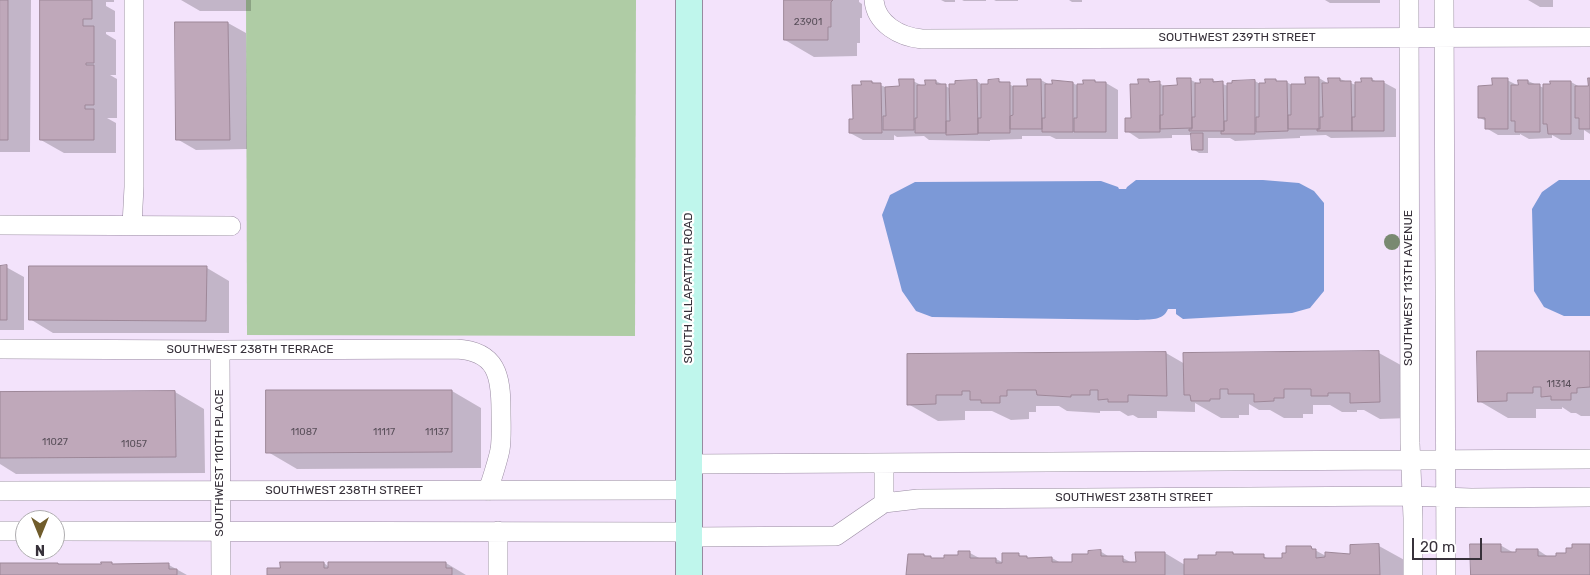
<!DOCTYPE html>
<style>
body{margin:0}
#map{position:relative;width:1590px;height:575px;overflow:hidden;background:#f3e3fb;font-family:Rubik,sans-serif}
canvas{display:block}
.north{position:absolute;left:15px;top:510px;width:50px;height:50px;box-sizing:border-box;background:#fff;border:1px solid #afadb0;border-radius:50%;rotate:180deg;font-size:14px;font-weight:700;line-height:20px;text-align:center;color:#37313a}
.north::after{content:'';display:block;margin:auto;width:18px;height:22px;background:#705c2b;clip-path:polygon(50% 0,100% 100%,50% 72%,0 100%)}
.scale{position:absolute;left:1412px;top:538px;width:70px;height:22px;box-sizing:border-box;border:2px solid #37313a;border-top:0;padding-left:6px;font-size:15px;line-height:18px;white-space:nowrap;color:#37313a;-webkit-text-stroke:4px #fff;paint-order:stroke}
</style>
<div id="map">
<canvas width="1590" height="575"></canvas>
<div class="north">N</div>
<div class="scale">20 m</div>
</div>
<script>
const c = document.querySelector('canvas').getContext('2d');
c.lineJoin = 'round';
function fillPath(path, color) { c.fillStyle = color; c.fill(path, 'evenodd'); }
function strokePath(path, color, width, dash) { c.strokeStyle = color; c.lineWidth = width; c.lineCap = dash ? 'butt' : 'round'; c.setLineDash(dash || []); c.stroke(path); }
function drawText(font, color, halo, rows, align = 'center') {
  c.font = font + ' Rubik,sans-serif'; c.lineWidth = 4.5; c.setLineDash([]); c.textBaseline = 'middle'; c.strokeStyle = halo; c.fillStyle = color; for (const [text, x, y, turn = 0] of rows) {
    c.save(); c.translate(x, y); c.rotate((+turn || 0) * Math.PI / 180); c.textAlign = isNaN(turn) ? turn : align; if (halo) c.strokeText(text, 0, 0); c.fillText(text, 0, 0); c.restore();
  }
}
fillPath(new Path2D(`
 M246,0H636L635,336L247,335Z`), '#afcca5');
fillPath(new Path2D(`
 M1136,180H1263L1299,183L1314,191L1324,203V291L1310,308L1292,313L1183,319L1176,314V309H1168C1163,321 1150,319 1138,320L932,317L916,311L902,291L882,215L890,195L915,182L1101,181L1118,187L1119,189H1126L1127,187Z
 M1559,180H1590V316H1564L1544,307L1534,291L1532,209L1542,192Z`), '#7c99d7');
fillPath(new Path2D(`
 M0,0H31L30,152H0Z
 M41,0H114V2H106V6L115,11V32H106V34L116,40V75H110L117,79V118H107L116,123V153H64L41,140Z
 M181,0H251V11H200Z
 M785,0H859V2L862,4V18H860V43H857V56L814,57L785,40Z
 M941,0H955V2H945Z
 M962,0H986V1H964Z
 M994,0H1018V1H996Z
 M1069,0H1082V2H1072Z
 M1325,0H1380V3H1330Z
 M1528,0H1553V7H1540Z
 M228,23L246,33L247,149L196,150L177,139Z
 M1319,78L1329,84L1340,79L1356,85L1372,79L1377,82H1383L1396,89V137L1331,138L1326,135L1300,136V138L1235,141L1230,138H1208V153H1199L1193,149V135H1172V138L1139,139L1127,131L1132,119L1139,85L1149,81L1153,83H1159L1166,87L1178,86V80H1191L1199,84L1212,80L1228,86L1255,81L1260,84L1276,80L1279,82H1287L1293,86H1306Z
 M1028,80H1041L1050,85L1073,83L1078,86L1095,81L1098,83H1106L1118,90V139H1056L1050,136H1022V139L990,140V141L929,140L924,136L897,137L894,135V140H863L850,133L862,86L872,82L888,88H900L913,81L923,86L936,81L951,89L977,81L984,86L999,81L1016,87H1028Z
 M1507,80L1519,86V81H1528L1544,88L1551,85V82H1571L1580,87H1589L1590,80V134L1584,130V140H1561L1552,135V138L1529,139L1520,134V135H1498L1486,128V121L1480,118L1494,86Z
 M0,267H6L24,277V330H0Z
 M207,268L229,281V333H53L30,319Z
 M1590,352V416H1581L1576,413H1571L1562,407V409H1536V418H1508L1479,401Z
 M1166,353L1185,364V354L1379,353L1408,369L1409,418L1380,419L1364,410H1357V412H1342L1330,405H1313V414H1303V418H1284L1270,410H1259L1249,404V415H1239V418H1221L1195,403V412L1157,411V418H1138L1133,415L1128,416L1120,411H1100V413L1067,411L1059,406H1036V412H1029V419L1011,420L992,411H965V420L938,421L908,404V356Z
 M452,391L481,408V468L297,469L268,452Z
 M175,392L204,409L205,473L16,474L0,464V393Z
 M1500,545L1514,553L1538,550L1550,558L1568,554L1590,546V575H1472Z
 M1351,546H1379L1408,562V575H907L924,555L934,559H945L970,553L981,559H996L1004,563L1018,555L1029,559L1052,558L1061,563H1074L1100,551L1111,558H1123L1132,563H1137L1165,553L1185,565L1199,560L1233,553L1237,556H1263L1269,559H1283L1311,548L1326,556L1351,555Z
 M111,563L114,565H169L187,575H0V571L58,564L61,566H76Z
 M324,563L329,567L446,563L466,575H268Z`), '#0003');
const building = new Path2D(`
 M0,0H8V140H0Z
 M40,0H92V19H83V26H94V63H86V65H94V105H85V109H94V140H40Z
 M784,0H833L831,2V27H828V40H784Z
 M175,22H228L230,140H176Z
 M1305,77H1319V129H1288V115H1291V84H1305Z
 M1177,78H1191L1192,128L1160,129V115H1163V86L1177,85Z
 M1328,78H1340V81H1351L1352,131H1317V129H1320V117H1323L1322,83H1328Z
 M1361,78H1372V81H1384V131H1352V117H1355V82H1361Z
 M1492,78H1508V129H1485V118H1478V86L1492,85Z
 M1588,78H1590V129H1579V118H1575V86H1588Z
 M899,79H914V130H883V116H886L885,87L899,86Z
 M999,79V82H1010V133H978V118H981V84H988V80Z
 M1027,79H1041L1042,129H1010V116L1013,115V86H1027Z
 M1138,79H1149V82L1160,81V132H1125V118H1131L1130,84H1138Z
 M1200,79H1213V82L1223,81L1224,131H1189V129H1192V117H1195V83H1200Z
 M1265,79H1276V81H1287L1288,131L1256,132V117H1259V83H1265Z
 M925,80H936V84H946V133H915V118H917V85H925Z
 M977,80L978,134L946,135V121H950L949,84H955V81Z
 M1052,80L1073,82V132H1042V118H1045V84H1052Z
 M1083,80H1095V82H1106V132H1074V118H1077V84H1083Z
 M1255,80V134H1221V131H1224V121H1227V83H1232V81Z
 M1518,80H1528V84H1540V132H1515V121H1511V85H1518Z
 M861,81H872V83H881L882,133H849V119H853L852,85H861Z
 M1550,81H1571V134H1548L1547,124H1543V84H1550Z
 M1191,133H1203V150H1192Z
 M7,265V320H0V266Z
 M29,266H207L206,321L29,320Z
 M1379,351L1380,402L1350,403V393H1328V396H1311V389H1284V398H1274V401L1254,402V394H1228V389H1220V399H1210V401H1191L1190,395H1184L1183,353Z
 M1477,351H1590V387L1577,388V393H1571V400H1551V396L1541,397V387H1533V393H1507V401L1478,402Z
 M1166,352L1167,396L1128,395V402H1108V399L1098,400V390H1090V395H1071V397L1037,395L1036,390H1007V396H1000V403H981V400H970V391H962V395H936V404L907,405V354Z
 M266,390H452V452L266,453Z
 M175,391L176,457L0,458V392Z
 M1379,544L1380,575H1184V559H1198V555H1216V552H1233V554H1264V558H1282V553H1286V546H1311L1312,549H1316V558L1325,557V552L1350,554V545Z
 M1470,544H1501V552H1516V549H1538V556H1556V553H1566V548H1572V544H1590V575H1471Z
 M1101,550V556H1123V562H1136L1135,552H1165V575H906L908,554H924V556H931V558H944V555H958V551H970V558H996V563H1002V553H1019V556H1027V558L1052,557V562H1072V554H1088V551Z
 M101,562H112V564L169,563V569H177V575H0V563H58V564H101Z
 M280,562H324V568H328V562H446V568H452V575H267V568H280Z`);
fillPath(building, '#bfa8ba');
strokePath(building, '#9d8798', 1);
const minor = new Path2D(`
 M874,0C876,24 900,37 922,39L1590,37
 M1409,0L1410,443L1413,518V575
 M1444,0L1446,575
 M0,225L231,226
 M132,225L134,187V0
 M0,349L220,350L456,349C497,351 501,376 501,411C501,424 502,438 500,450C497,464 492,478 488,491
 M220,350L221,575
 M689,464L1590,459
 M884,464V503
 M0,491L689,490
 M0,531H25
 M55,531L689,532
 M498,531V575
 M689,537L836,536L884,503L918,499L1412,496L1471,498L1590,497`);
const secondary = new Path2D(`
 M689,575V0`);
strokePath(minor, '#988aa0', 20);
strokePath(secondary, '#988aa0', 28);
strokePath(minor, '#fff', 19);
strokePath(secondary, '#bff6ec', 26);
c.fillStyle = '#798971';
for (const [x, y] of [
 [1392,242]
]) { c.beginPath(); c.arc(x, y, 8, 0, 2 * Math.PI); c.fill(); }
drawText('10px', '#594f5a', null, [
 ["23901",808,22],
 ["11314",1559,384],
 ["11087",304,432],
 ["11117",384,432],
 ["11137",437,432],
 ["11027",55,442],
 ["11057",134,444]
]);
drawText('12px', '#37313a', '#fff', [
 ["SOUTHWEST 239TH STREET",1237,38],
 ["SOUTH ALLAPATTAH ROAD",689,288,-90],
 ["SOUTHWEST 113TH AVENUE",1409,288,-90],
 ["SOUTHWEST 238TH TERRACE",250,350],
 ["SOUTHWEST 110TH PLACE",220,463,-90],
 ["SOUTHWEST 238TH STREET",344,491],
 ["SOUTHWEST 238TH STREET",1134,498]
]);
</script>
